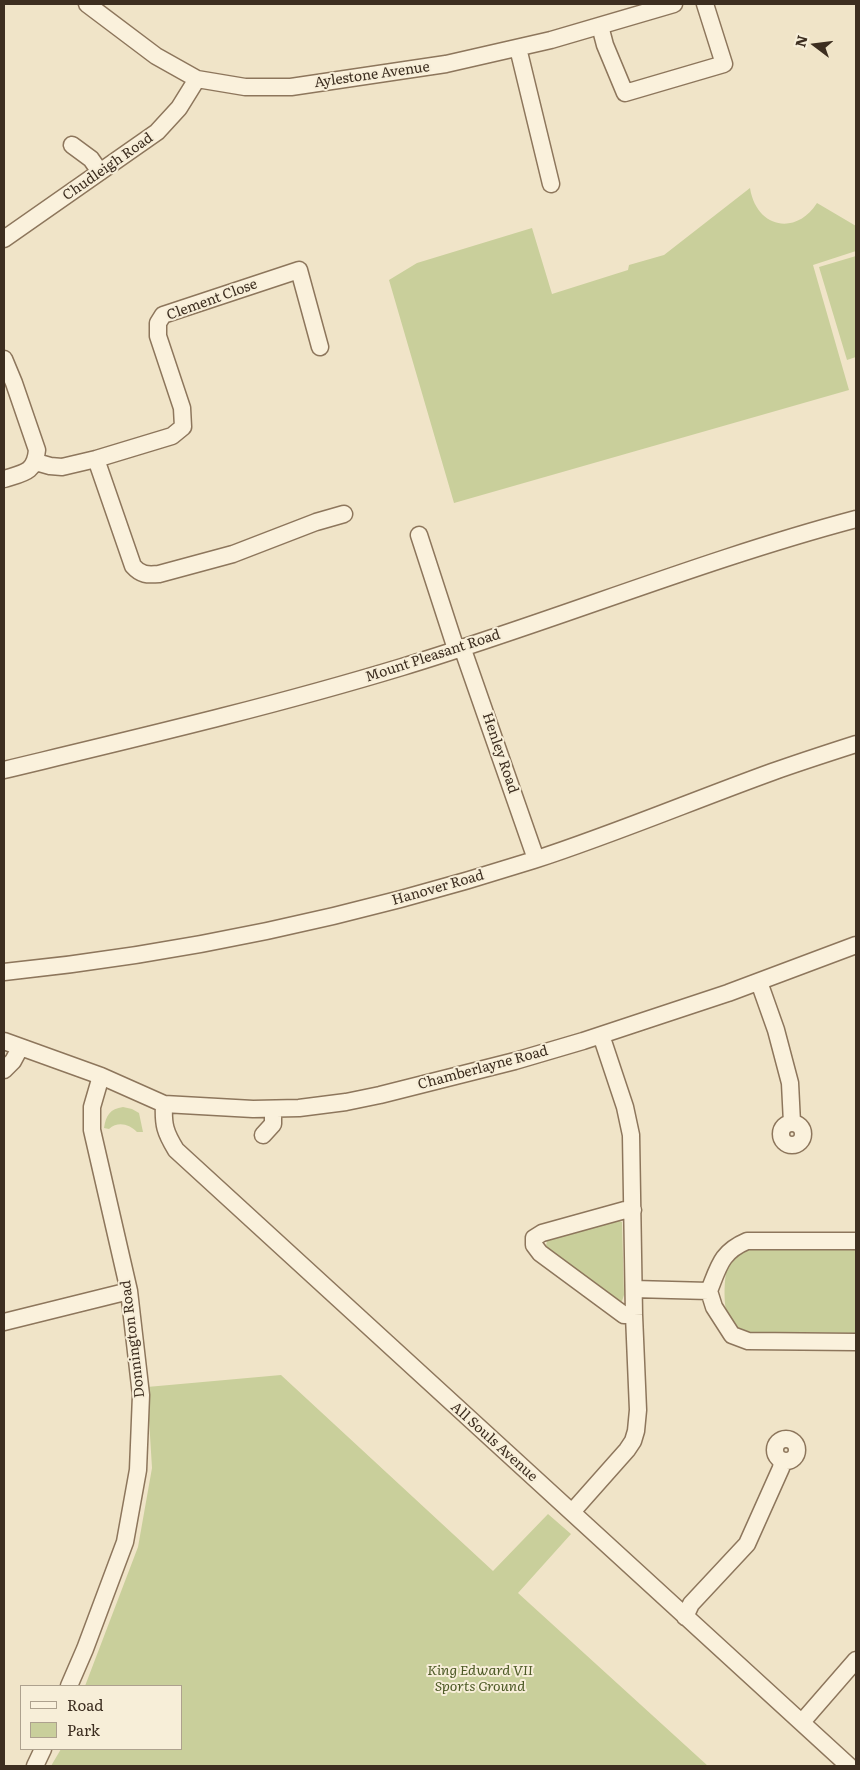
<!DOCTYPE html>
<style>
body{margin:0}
#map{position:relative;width:860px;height:1770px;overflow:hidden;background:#f0e4c8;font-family:Literata,serif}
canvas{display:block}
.frame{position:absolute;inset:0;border:5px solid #3d2e20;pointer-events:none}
.legend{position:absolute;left:20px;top:1685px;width:162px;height:65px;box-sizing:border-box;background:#f7eed8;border:1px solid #ada18e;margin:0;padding:6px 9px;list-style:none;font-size:15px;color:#3d2e20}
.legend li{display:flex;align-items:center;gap:10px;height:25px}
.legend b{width:25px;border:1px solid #ada18e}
.north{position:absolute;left:790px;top:20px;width:50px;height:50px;-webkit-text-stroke:4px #f7eed8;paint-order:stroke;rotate:285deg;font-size:14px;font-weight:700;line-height:20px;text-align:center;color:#3d2e20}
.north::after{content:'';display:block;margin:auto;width:18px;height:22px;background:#3d2e20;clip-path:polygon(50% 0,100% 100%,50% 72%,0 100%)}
</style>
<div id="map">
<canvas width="860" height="1770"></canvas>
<div class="frame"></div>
<ul class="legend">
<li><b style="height:6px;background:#faf1dc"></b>Road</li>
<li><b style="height:14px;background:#c9cf9b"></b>Park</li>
</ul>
<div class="north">N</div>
</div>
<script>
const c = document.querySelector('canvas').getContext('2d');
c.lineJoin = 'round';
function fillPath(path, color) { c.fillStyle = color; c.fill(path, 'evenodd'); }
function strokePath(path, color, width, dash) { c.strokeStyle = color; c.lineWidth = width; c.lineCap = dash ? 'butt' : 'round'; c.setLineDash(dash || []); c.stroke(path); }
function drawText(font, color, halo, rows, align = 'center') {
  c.font = font + ' Literata,serif'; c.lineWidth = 4; c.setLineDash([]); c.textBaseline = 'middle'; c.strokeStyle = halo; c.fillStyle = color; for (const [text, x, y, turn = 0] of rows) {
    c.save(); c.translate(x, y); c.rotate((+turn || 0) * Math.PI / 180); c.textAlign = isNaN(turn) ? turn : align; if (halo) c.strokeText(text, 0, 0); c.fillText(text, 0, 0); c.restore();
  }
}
fillPath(new Path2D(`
 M750,188C756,227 795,237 817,203L856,226V251L813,265L849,390L454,503L389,280L417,263L532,228L552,294L628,270L629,265L664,255Z
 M856,256V357L847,360L819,267Z
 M123,1107L132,1109L139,1113L143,1132H137C129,1124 118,1121 109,1129L104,1128C106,1115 110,1109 123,1107Z
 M617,1220L622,1222L624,1295L622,1301H617L549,1251L546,1246L547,1241L551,1237Z
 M745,1247L856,1248V1333L751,1332C743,1331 735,1330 730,1323C722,1310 723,1267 732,1255C735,1252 742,1249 745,1247Z
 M281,1375L493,1571L548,1514L571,1534L518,1593L708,1766H51L61,1749H181V1686H85L138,1547L152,1468L147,1387Z`), '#c9cf9b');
const minor = new Path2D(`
 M87,4L156,56L197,79L245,87H291L446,64L551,40L674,4
 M600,26L605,45L625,93L724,64L705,4
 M518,48L551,184
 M72,145L91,159L100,172
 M4,239L157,132L179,108L197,79
 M4,359L14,383L37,450C35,473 23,473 4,479
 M96,459L133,566C141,575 147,575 159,574L233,554L316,522L344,514
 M36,462L50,466L62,467L96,459L172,436L183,427L182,408L158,336V323L163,315L299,270L320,347
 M419,535L456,649
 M462,647L536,859
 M4,770C137,738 270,707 402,667C554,621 702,560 856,519
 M4,972C183,954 362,915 534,860C614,834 692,801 772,772C800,762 828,753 856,744
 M759,982L776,1030L790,1083L792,1123
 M4,1041L101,1076L164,1104L253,1109L299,1108L346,1102L380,1095L515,1061L583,1041L728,993L856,945
 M4,1070L13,1061L20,1048
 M164,1104C163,1125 165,1132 176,1150L849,1766
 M781 1134a11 11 0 1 1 22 0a11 11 0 1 1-22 0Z
 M263,1135L273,1124V1109
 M633,1210H625L542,1233L534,1238V1245L540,1253L624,1315H634
 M856,1241H747C721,1252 719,1266 709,1291L714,1307L732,1335L748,1341L856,1342
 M634,1289L709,1291
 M4,1322L129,1291
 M775 1450a11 11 0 1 1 22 0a11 11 0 1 1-22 0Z
 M572,1512L627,1450L633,1441L636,1431L638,1410L634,1315L631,1135L625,1107L601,1035
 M685,1617L691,1604L747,1544L781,1468L782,1460
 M69,1686L85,1649L125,1542L138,1470L141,1395L129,1291L92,1130V1107L101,1076
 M802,1722L856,1660
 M35,1766L43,1749`);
strokePath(minor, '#8d765c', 19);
strokePath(minor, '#faf1dc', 16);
drawText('14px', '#3d2e20', '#f7eed8', [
 ["Aylestone Avenue",372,75,-8],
 ["Chudleigh Road",108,167,-35],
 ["Clement Close",212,300,-20],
 ["Mount Pleasant Road",433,656,-18],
 ["Henley Road",500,753,71],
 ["Hanover Road",438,888,-16],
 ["Chamberlayne Road",483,1068,-15],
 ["Donnington Road",133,1339,-97],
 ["All Souls Avenue",494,1442,42]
]);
drawText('italic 14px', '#4d5a26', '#f7eed8', [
 ["King Edward VII",480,1671],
 ["Sports Ground",480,1687]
]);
</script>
